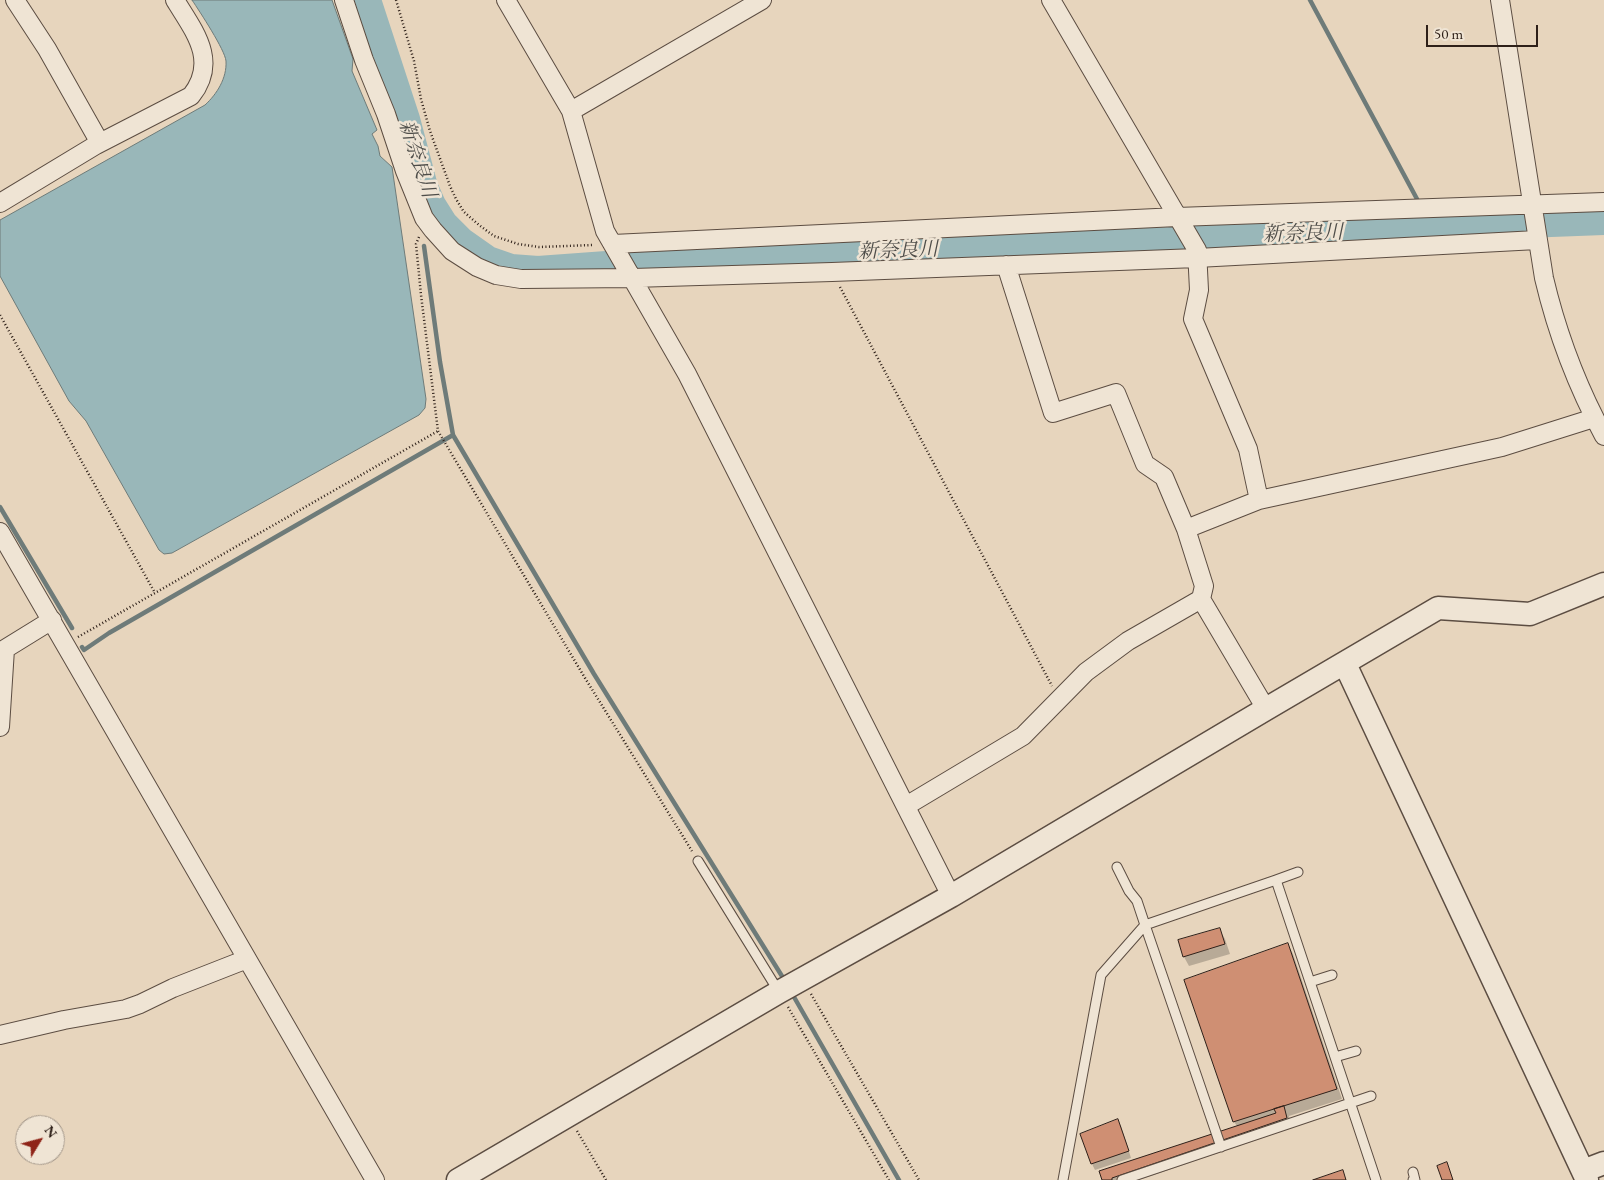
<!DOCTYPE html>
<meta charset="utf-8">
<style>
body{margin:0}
#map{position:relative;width:1604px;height:1180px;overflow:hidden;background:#e7d5bd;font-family:"EB Garamond",serif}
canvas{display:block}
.north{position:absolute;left:15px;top:1115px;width:50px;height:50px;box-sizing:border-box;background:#efe4d4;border:1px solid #a29689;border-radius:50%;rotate:53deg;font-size:14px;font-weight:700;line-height:20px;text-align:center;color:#2e2019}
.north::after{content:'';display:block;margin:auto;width:18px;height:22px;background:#8f2418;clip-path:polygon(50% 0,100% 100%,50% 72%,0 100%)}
.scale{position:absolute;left:1426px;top:25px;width:112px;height:22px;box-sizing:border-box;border:2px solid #2e2019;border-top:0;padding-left:6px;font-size:15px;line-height:18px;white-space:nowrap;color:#2e2019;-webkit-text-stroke:4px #efe4d4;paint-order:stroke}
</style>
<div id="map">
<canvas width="1604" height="1180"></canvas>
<div class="north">N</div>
<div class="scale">50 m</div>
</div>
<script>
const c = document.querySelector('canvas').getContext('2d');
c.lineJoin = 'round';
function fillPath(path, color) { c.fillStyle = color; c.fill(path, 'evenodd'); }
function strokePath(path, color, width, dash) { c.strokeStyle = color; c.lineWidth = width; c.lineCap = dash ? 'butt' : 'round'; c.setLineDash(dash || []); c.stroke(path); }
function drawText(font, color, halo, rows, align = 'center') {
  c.font = font + ' "EB Garamond","Noto Serif JP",serif'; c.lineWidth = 5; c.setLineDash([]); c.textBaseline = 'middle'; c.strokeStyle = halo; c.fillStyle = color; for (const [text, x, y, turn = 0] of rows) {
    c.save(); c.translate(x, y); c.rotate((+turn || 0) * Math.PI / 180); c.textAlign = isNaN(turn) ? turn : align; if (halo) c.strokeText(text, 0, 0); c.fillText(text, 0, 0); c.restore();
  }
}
const water = new Path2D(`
 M192,0H332L353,59L352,71L377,130L372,134L378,146L380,156L392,167L426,399L425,408L419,415L172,553L164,554L159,550L86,421L69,401L0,276V220L205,105C217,94 227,78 226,61C225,50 200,12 192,0Z`);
fillPath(water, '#99b7b9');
strokePath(water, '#6e7b79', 1);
fillPath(new Path2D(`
 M1219,929L1225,939L1230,954L1189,966L1184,957L1179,941Z
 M1288,944L1293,954L1342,1099L1289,1116L1292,1128L1139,1180H1103L1238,1127L1234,1122L1185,981Z
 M1117,1120L1121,1126L1131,1158L1095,1170L1092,1164Z`), '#0003');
strokePath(new Path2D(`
 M1310,0L1417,199
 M424,246L440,362L453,435L594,674L785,981
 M0,507L72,628
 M82,647L84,650L109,633L453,435
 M794,997L899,1180`), '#6e7b79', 4.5);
strokePath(new Path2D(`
 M367,0L406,119L424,187L432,205L444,224L461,241L488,260L511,268L538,270L634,263L1244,238L1420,228L1604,221`), '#99b7b9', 28);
const building = new Path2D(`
 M1220,928L1225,944L1183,957L1178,940Z
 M1288,943L1337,1089L1233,1122L1184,980Z
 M1284,1106L1287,1118L1112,1178V1180H1102L1099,1171L1276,1113L1274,1109Z
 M1118,1119L1129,1151L1091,1164L1080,1134Z
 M1447,1162L1453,1180H1442L1437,1166Z
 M1343,1170L1346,1180H1313Z`);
fillPath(building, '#cf8f73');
strokePath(building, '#2e2019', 1);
const service = new Path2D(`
 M698,861L779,992
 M1276,880L1298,872
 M1310,982L1332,975
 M1335,1057L1356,1051
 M1221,1147L1145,925L1276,880L1376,1180
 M1413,1172L1415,1180H1413
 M1063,1180L1101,975L1145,925L1137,901L1129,891L1117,867
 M1122,1180L1371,1096`);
const minor = new Path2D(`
 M15,0L47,49L100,143
 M344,0L364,60L386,114L405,171L424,218L433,230L452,251L477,267L496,275L521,279L633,278L832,272L1197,258L1537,240
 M506,0L571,111L605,231L687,374L951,896
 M1051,0L1197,250L1199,290L1193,319L1248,449L1259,500
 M1500,0L1544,278C1557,333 1577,386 1604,436
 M571,111L762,0
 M0,203L96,145L191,96C219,61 194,31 175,0
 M613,244L1177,217L1604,202
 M1006,265L1053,413L1116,393L1145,464L1164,477L1186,529
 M0,532L375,1180
 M1266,709L1201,599L1204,586L1186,529L1259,500L1502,447L1594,418
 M0,727L5,649L52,620
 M906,806L1023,736L1086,672L1128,641L1201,599
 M0,1035L64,1020L126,1009L140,1004L173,988L247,959`);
const tertiary = new Path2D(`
 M1345,664L1587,1180
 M1583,1171L1604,1163
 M458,1180L779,992L951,896L1266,709L1438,608L1530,614L1604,584`);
strokePath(service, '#5c4d42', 11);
strokePath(minor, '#5c4d42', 20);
strokePath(tertiary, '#5c4d42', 25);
strokePath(new Path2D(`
 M396,0L414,61L421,99L430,131L450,186L456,199L464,212L479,225L494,236L518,244L539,247L594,245
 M419,237L416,244L421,295L438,431L585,678L692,851
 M840,287L1052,686
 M0,315L155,593
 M78,637L438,431
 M811,994L919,1180
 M788,1007L889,1180
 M577,1131L606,1180`), '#2e2019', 2.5, [1, 2.5]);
strokePath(service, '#efe4d4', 9);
strokePath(minor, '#efe4d4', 18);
strokePath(tertiary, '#efe4d4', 22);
drawText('italic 20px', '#4e4d49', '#efe4d4', [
 ["新奈良川",417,159,72],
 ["新奈良川",1303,234,-2],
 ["新奈良川",898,251,-2]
]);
</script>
